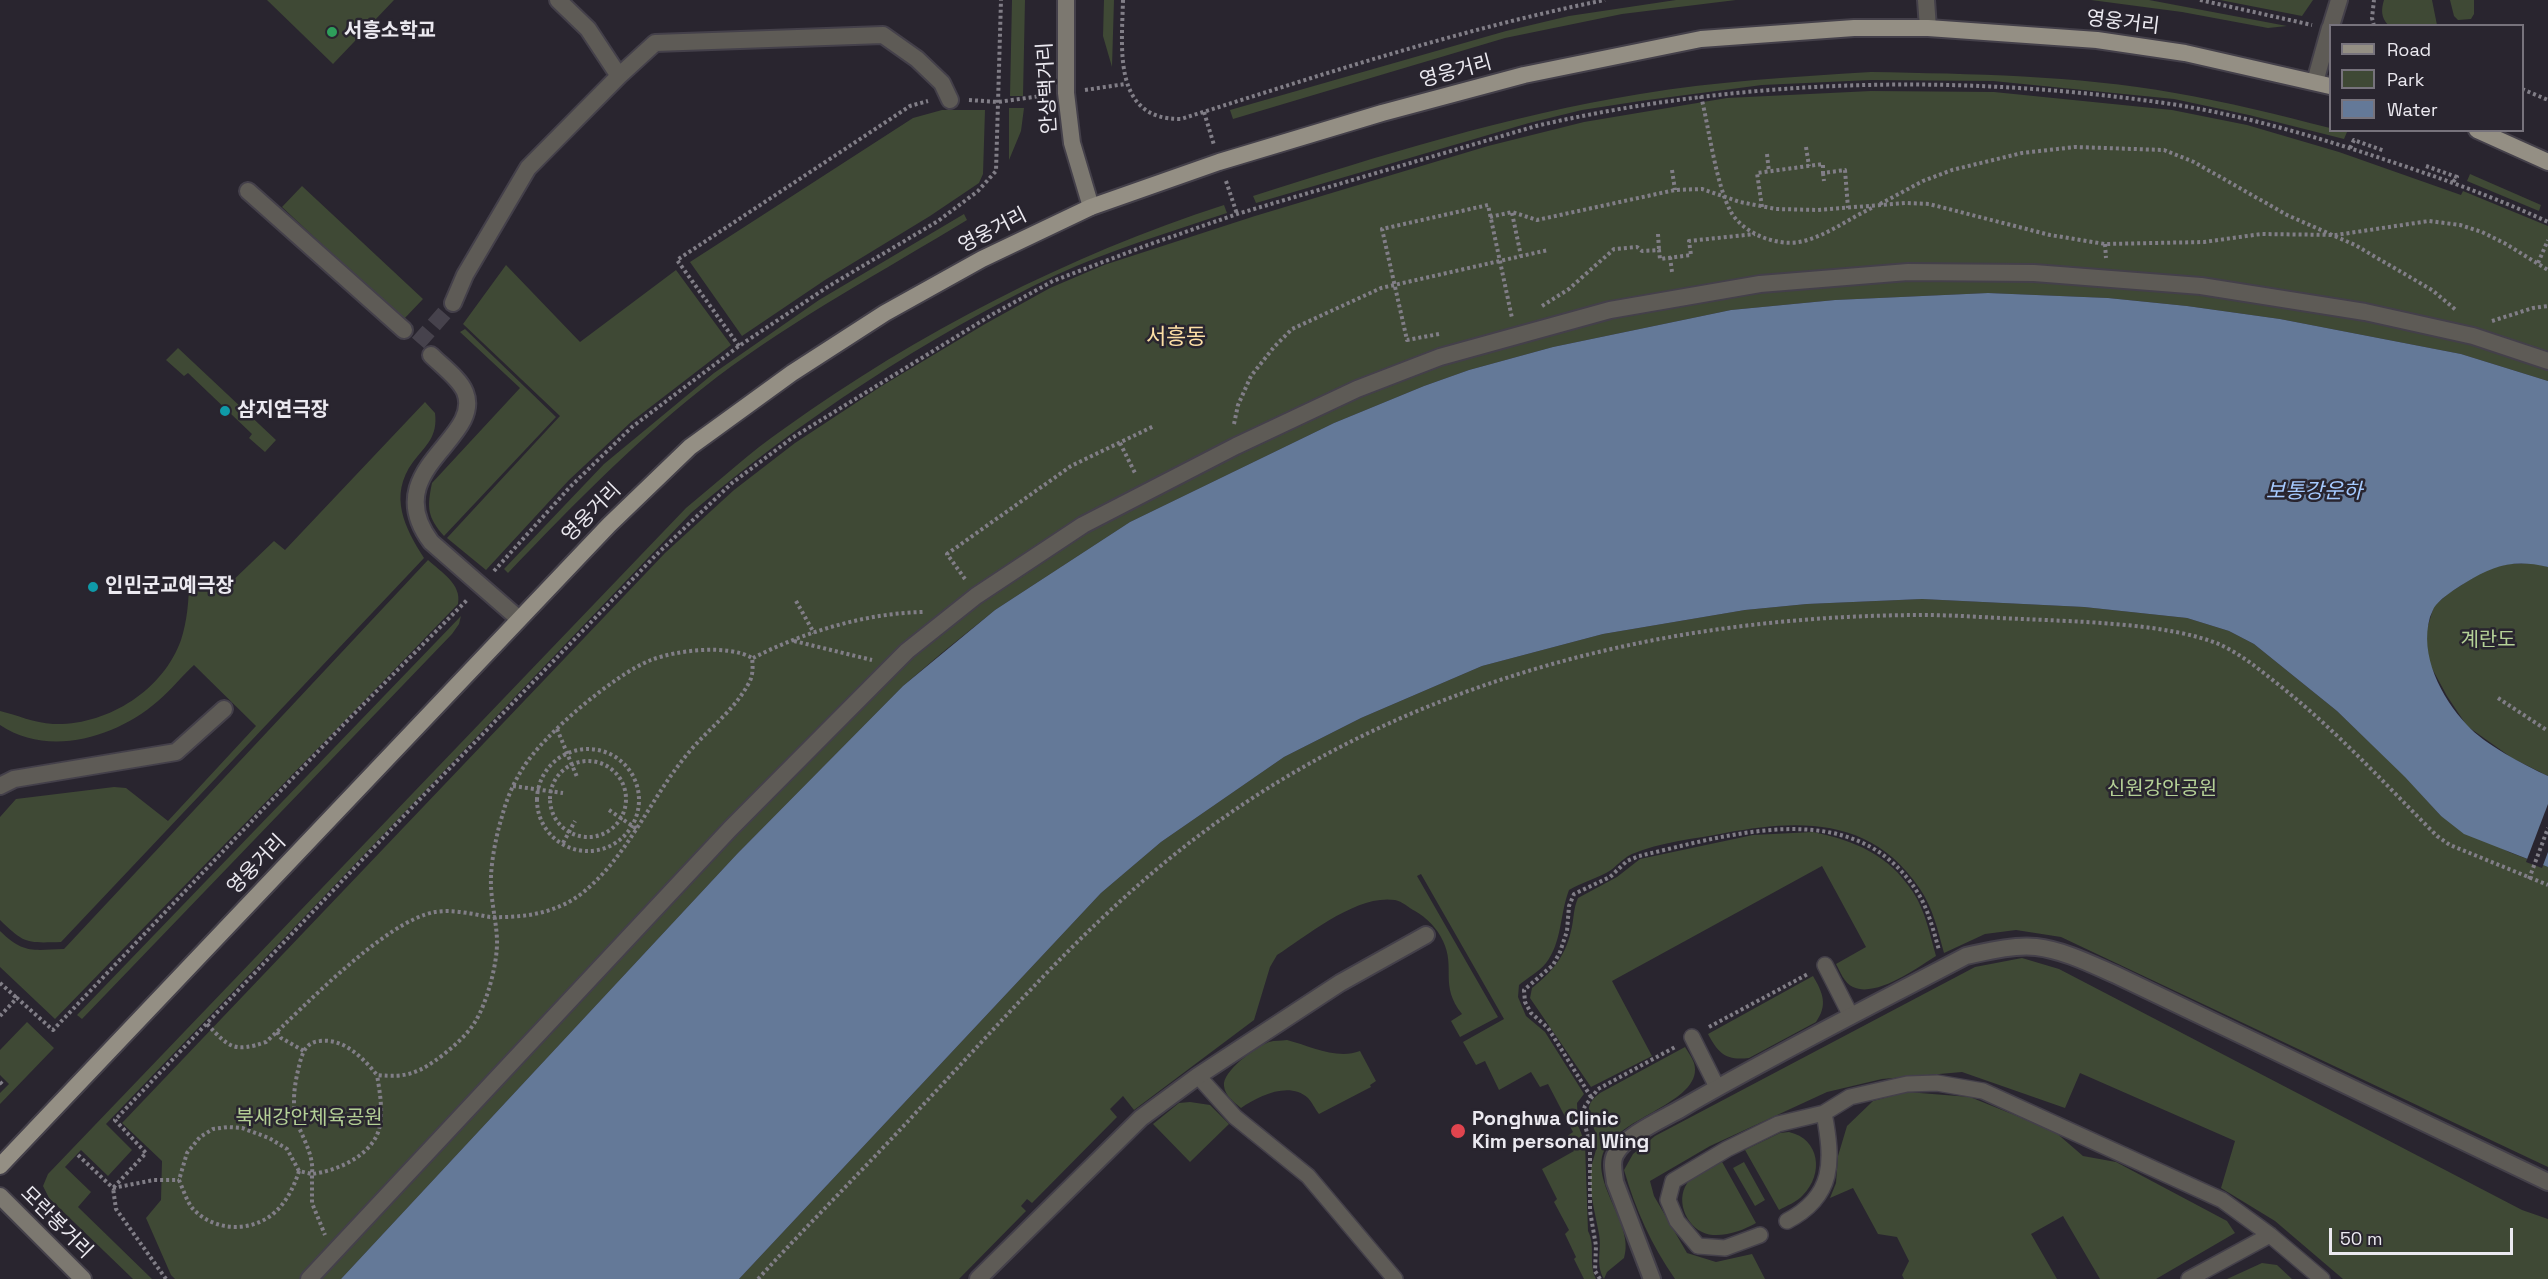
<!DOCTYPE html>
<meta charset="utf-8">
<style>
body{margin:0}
#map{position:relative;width:2548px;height:1279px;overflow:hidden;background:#29252f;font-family:"Space Grotesk",sans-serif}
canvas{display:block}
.legend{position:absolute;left:2329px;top:24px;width:195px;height:108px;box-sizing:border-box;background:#29252f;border:2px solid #77737c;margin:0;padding:8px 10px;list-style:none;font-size:18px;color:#ebe9f0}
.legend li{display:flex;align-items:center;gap:12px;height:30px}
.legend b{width:30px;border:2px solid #77737c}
.scale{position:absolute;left:2329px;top:1228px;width:184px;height:27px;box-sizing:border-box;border:3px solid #ebe9f0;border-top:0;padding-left:8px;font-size:18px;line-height:21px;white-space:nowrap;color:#ebe9f0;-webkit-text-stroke:4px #29252f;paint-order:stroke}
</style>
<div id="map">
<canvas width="2548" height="1279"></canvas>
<ul class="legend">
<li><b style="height:8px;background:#948f84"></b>Road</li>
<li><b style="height:16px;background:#3f4935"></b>Park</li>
<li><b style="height:16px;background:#647998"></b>Water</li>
</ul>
<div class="scale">50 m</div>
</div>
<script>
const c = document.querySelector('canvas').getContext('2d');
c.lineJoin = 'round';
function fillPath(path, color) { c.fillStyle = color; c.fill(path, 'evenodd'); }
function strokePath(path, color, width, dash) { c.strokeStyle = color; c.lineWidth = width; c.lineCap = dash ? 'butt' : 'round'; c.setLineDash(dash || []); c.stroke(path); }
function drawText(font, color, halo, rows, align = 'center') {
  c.font = font + ' "Space Grotesk","Noto Sans KR",sans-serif'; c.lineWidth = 5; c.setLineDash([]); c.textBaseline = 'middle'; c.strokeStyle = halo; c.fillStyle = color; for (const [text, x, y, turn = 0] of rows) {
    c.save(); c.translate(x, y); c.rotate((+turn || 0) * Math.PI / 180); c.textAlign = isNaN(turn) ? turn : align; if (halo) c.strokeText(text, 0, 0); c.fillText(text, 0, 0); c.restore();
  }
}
fillPath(new Path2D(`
 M267,0H394L333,64Z
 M1012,0H1025L1023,96H1010Z
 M1104,0H1114L1112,67L1103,36Z
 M1676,0H1736L1622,14L1505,38L1233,119L1230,110L1506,31L1569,16Z
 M2091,0H2149L2287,26L2268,28L2182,12Z
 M2220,0H2313L2302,16Z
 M2384,0H2432L2437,25H2388C2381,17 2381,10 2384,0Z
 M2450,0H2474V14L2471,19L2458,20L2454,16Z
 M1871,72C1972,74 2075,75 2175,93C2227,102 2279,115 2330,128V130L2347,132L2344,139L2249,115L2174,99L1993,81L1871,80L1762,85L1640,101L1582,110L1529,123L1256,203L1253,196C1379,156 1509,115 1640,94C1717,81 1793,77 1871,72Z
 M1871,91L1994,92L2172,110L2247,125L2339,152L2461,195L2463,191L2548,226V381L2461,354L2280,319L2187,306L2108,298L1988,293L1835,300L1731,310L1553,347L1469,370L1424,386L1334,423L1130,522L995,610L943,652L903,686L737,854L341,1279H175L171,1275L146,1218L161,1200L162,1161L122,1123L665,553L734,490L795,443L880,387L985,324L1050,288L1104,265L1255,216L1488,146L1584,122L1727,98Z
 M1009,108H1024L1021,131L1009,160Z
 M942,110H985L983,174L979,183L930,216L825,280L742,336L690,262L913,118Z
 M2470,174L2541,205L2539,211L2467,181Z
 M302,186L423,299L403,320L282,207Z
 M1224,205L1227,213C1170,232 1110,250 1056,275C926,337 800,420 691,513L106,1124L132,1150L108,1176L81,1150L65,1167L91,1192L78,1207L152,1279H133L49,1198L43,1186L48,1174L686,508C719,481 750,452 785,428C919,332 1067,256 1224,205Z
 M964,214L967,220C883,271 796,318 717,377C640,436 574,504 508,573L504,569L604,464L714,373L819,300Z
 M506,265L580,342L676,270L731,345L631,422L569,480L486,570L447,538L560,416L463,324Z
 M465,329L556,417L444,536C427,517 427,507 432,483L520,388L460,332Z
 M178,348L276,440L265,452L249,438L252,434L188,373L184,376L166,360Z
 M425,402L435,413C438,437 426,445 413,462C388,496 405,528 424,558L61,942C26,943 25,944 0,920V817L16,799L114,787L126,788L168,821L256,726L194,665C182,676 171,690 158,701C117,737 49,758 0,725V711C17,715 34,723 53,724C106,726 163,691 181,640C187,622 189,600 189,581L215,578L226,587L274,541L285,550Z
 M428,560C441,572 462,584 458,604L55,1019L0,967V931C24,954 32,950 64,949Z
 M2533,563L2548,567V776L2512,758L2467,726L2447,696L2428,661L2426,632L2434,606L2449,593L2487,569L2509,564Z
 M1922,599L2084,607L2187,618L2229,631L2254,644L2337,711L2406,777L2441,816L2509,852L2548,867V1167L2061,937L2016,930L1985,934L1944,953C1938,931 1933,908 1920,889C1872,817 1800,819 1725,833C1694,839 1660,842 1632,854C1621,859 1616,868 1606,873C1594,879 1581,883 1569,890C1560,913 1562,943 1546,963C1539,972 1527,978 1519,985L1518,997L1526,1016L1545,1032L1584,1094L1577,1103L1578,1125L1585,1143L1588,1231C1596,1246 1588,1263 1596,1279H1584L1574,1259L1576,1257L1565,1234L1569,1230L1554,1202L1557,1199L1542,1169L1574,1151L1566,1137L1573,1132L1548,1084L1540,1087L1531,1072L1499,1090L1485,1061L1476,1065L1463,1042L1504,1019L1421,874L1417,876L1498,1017L1460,1037L1451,1021L1462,1014C1439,985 1456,968 1443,941C1437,928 1427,918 1415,911C1409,908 1402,901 1395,900C1357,894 1308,935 1277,955L1270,967L1254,1020L1134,1110L1123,1096L1110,1109L1117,1117L1032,1203L1027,1199L1021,1206L1026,1211L959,1279H739L1101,893L1161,842L1284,757L1361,718L1482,666L1603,634L1745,610L1807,604Z
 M461,616L459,624L452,634L82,1019L77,1015Z
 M1813,832C1855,841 1888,854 1913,892C1925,910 1930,935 1936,956C1917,968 1876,998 1853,987C1844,983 1840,971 1836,964L1866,947L1822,866L1612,981L1652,1056L1591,1087L1530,998L1532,988C1552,972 1565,957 1571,931C1574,920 1573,909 1578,898L1617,877L1640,859L1753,835Z
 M2022,958L2059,969L2522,1210L2548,1219V1279H2343L2275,1221L2221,1188L2235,1141L2080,1073L2065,1108L1962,1072L1882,1079L1827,1092L1710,1146L1650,1181L1654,1196L1687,1253L1716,1262L1752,1254L1765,1279H1675C1651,1244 1636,1211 1624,1170L1633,1154L1655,1136L1975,967Z
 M1813,976C1823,993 1828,1005 1816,1022L1749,1058C1726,1061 1718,1053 1708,1034Z
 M27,1022L54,1048L0,1104V1093L9,1084L0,1075V1050Z
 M1287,1040C1310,1046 1337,1060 1360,1051L1376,1081L1370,1085L1371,1087L1319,1114C1315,1109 1312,1102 1308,1098C1289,1081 1259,1096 1241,1108C1234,1102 1225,1096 1224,1086C1222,1071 1256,1047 1269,1042C1275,1040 1281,1041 1287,1040Z
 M1685,1047C1688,1052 1692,1057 1694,1063C1705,1100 1625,1116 1606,1147C1586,1180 1636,1224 1624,1258L1607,1272L1604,1279C1595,1264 1602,1250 1599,1234C1595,1212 1589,1193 1591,1170C1592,1160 1598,1149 1597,1139C1596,1128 1587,1120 1589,1108C1590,1101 1595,1097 1600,1093Z
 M1907,1092L1970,1097L2054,1131L2083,1156L2116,1162L2227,1221L2235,1233L2156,1279H2100L2063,1216L2031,1234L2057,1279H1904L1902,1275L1909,1261L1897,1237L1878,1234L1853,1188L1830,1198L1836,1183L1838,1156L1847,1126L1873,1101Z
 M1190,1102L1210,1105L1229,1124L1190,1162L1153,1124L1179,1103Z
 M1789,1132C1820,1139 1824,1174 1803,1195C1797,1202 1786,1206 1779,1210L1745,1150L1780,1133Z
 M1721,1160L1756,1223C1742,1231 1718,1240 1702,1232C1682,1222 1674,1192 1693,1177C1701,1170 1712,1165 1721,1160Z
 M1744,1162L1765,1200L1755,1206L1733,1168Z
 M2262,1263L2277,1265L2292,1279H2227Z`), '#3f4935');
fillPath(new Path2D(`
 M1988,293L2108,298L2187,306L2280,319L2461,354L2548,381V567C2514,559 2494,565 2465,583C2455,589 2444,596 2436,605C2433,608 2432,613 2430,617C2419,655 2441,697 2467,725C2484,744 2524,765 2548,776V867L2464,834L2441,816L2405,777L2337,711L2254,644L2229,631L2187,618L2084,607L1922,599L1807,604L1745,610L1603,634L1482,666L1361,718L1284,757L1161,842L1101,893L739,1279H341L737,854L903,686L995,610L1130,522L1334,423L1424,386L1469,370L1553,347L1731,310L1835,300Z`), '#647998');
fillPath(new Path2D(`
 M2548,804V852L2542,868L2526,862Z`), '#29252f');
strokePath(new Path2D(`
 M418,343L453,303`), '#46424c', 16, [16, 8]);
const service = new Path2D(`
 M1825,965L1851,1016
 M1692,1037L1717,1087
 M1198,1076L1235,1117L1308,1176L1395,1279
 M1787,1221C1835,1196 1833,1161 1824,1113
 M1760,1235L1725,1248L1698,1246L1677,1221L1668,1200L1673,1181L1727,1149L1778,1124L1824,1113L1850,1097L1907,1084L1937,1083L1983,1091L2222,1200L2270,1235L2322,1279
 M2189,1279L2270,1235`);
const pedestrian = new Path2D(`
 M309,1279L730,829L907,651L976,596L1083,525L1236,446L1357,389L1440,357L1610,310L1760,284L1908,272L2034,273L2201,286L2365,312L2473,336L2548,361`);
const minor = new Path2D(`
 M558,0L588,29L619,76
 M1926,0L1928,28
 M2331,26L2339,0
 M2315,82L2330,28
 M248,191L404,330
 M453,303L465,275L528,168L619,76L655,43L883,35L917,59L942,83L950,100
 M431,355C442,366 460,379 465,392C484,439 377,470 431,542L519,619
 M0,786L14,779L176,752L224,709
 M1652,1279L1615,1182C1614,1173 1611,1163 1615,1155C1625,1135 1663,1119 1682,1108C1775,1054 1871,1006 1966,956C1989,951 2012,945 2036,947C2063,950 2091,964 2116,975L2548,1182`);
const tertiary = new Path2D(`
 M978,1279L1141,1118L1198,1076L1340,983L1426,935`);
const secondary = new Path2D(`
 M1066,0V93L1072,143L1091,207
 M0,1196L83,1279`);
const primary = new Path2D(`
 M2477,130L2548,162
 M0,1166L609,525L690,447L792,373L885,313L982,259L1091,207L1219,162L1382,113L1524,75L1701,39L1854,28H1928L2097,40L2185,53L2330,86`);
strokePath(service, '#44404a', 18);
strokePath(pedestrian, '#44404a', 20);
strokePath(minor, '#44404a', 20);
strokePath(tertiary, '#44404a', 20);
strokePath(secondary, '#44404a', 20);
strokePath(primary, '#44404a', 20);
strokePath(new Path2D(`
 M1123,0C1122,48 1112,120 1181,119C1321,75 1460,29 1605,0
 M2200,0L2312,25
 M2374,26L2372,18L2374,0
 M2522,89L2548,100
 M1085,90L1125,84
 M1701,96C1709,128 1716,185 1731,212C1743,233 1775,246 1799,242C1826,237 1849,218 1874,207
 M969,100L998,102L1048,95
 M1204,112L1214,145
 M1806,147L1809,166
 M2350,148L2354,140L2385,151
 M1767,154L1769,172
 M2426,166L2457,177L2453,182
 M1672,170L1675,190
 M1823,173L1824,181
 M1226,181L1237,214
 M1880,204L1923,181L1952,170L2022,153L2075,147L2164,150L2194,162L2287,215L2355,245L2432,290L2456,310
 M1762,207L1757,173L1823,164V173L1845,170L1848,208
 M1512,213L1521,256
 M1490,217L1512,212L1537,220L1675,190L1702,189L1740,202L1776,209L1818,210L1905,203L1929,204L2050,235L2105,244L2204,242L2261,234L2336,235L2429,221L2460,225L2482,232L2506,244L2548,270
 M1658,234L1659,250
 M2105,244L2106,258
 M1670,257L1672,272
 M2538,263L2548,240
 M1542,306L1569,289L1614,249L1637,247L1642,251L1659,250L1660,259L1691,255L1689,241L1755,234
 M2492,321L2533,308L2548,306
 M1439,334L1407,340L1382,229L1488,205L1512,318
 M739,346L677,260L910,106L928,101
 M1234,424L1238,405L1251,376L1274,347L1292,329L1381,288L1548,250
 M1120,443L1136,475
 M494,571L570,487L632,427L739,346L829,286L938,221L978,191L996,171L1001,0
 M965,579L947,554L1071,466L1154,426
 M796,601L814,633
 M794,641L872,660
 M753,658C804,632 866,613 924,612
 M2498,698L2548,731
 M557,729L577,777
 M537 800a51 51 0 1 1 102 0a51 51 0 1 1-102 0Z
 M550 799a38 38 0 1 1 76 0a38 38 0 1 1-76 0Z
 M513,786L563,793
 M609,810L637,829
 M563,843L575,821
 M2529,879L2548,828
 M0,983L17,998
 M0,1016L17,998L53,1030L347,721L468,599
 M207,1024C229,1047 233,1053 266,1042C304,1007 385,921 435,912C453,909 472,914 490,917C521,918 555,914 581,894C627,858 649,801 685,757C706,730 734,712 750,681C753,674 753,666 752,658C728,644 677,650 651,660C615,674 543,735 523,768C514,782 507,798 503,813C497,832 492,856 491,876C490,898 496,918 497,939C498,962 487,1003 475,1022C467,1035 455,1045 443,1055C419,1073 407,1078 377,1075C363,1058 344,1038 320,1041C307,1042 303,1051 300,1062C295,1082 291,1102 297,1122C303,1139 314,1155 312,1174C335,1171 364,1159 376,1137C385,1120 380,1093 377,1075
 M1709,1027L1808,974
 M277,1032L281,1038L304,1051
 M0,1082L3,1085
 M1591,1097L1548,1028L1531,1013L1525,1002L1524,990L1553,965L1560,952L1567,931L1569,906L1574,894L1610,877L1627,861L1639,856C1730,835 1853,794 1916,890C1928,908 1933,929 1939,950
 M78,1155L113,1188L154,1180H179
 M299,1171C294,1187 286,1203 273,1214C249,1233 214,1231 193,1209C187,1202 183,1189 179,1180L187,1153L200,1137L213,1129L228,1127L242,1128L269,1138L287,1149L299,1171L312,1174V1203L325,1235
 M166,1279L116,1209L113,1188L146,1153L115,1120L420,799L655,556L732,483L792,438L993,314L1053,281L1145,246L1237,214L1536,126C1743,78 1961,73 2171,104C2248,116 2324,139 2398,164C2449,181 2499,199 2548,222
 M758,1279C812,1220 869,1164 923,1105C1014,1008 1101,907 1209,828C1416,677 1671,615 1924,615C1957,615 1991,618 2024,619C2082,622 2169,623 2221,645C2242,655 2260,670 2279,685C2338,732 2384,783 2437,836L2450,845L2548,885
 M1600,1279L1595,1271L1596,1246L1590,1211V1143L1582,1115L1585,1106L1598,1089L1677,1046`), '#817e87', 4, [3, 3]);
strokePath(service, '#5e5b56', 15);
strokePath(pedestrian, '#5e5b56', 16);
strokePath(minor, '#5e5b56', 16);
strokePath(tertiary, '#5e5b56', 16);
strokePath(secondary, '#7c7870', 16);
strokePath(primary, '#948f84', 16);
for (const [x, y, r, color] of [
 [332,32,6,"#2e9e5b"],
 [225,411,6,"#0f9aa8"],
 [93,587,6,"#0f9aa8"],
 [1458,1131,8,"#e0444e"]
]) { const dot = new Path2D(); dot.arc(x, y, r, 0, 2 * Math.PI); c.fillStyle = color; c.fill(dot); strokePath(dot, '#29252f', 2); }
drawText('20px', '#ebe9f0', '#29252f', [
 ["영웅거리",2123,23,7],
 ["영웅거리",1456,72,-15],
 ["안상택거리",1048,88,-93],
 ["영웅거리",993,231,-27],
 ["영웅거리",592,513,-45],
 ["영웅거리",257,865,-46],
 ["모란봉거리",56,1223,45]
]);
drawText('bold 20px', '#ebe9f0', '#29252f', [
 ["서흥소학교",344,32],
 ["삼지연극장",237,411],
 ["인민군교예극장",105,587],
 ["Ponghwa Clinic",1472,1120],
 ["Kim personal Wing",1472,1143]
], 'left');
drawText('20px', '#b4d096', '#29252f', [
 ["계란도",2488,641],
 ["신원강안공원",2162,790],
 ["북새강안체육공원",309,1119]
]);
drawText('italic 21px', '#a6caff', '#29252f', [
 ["보통강운하",2314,492]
]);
drawText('22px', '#fedfa6', '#29252f', [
 ["서흥동",1176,338]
]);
</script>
